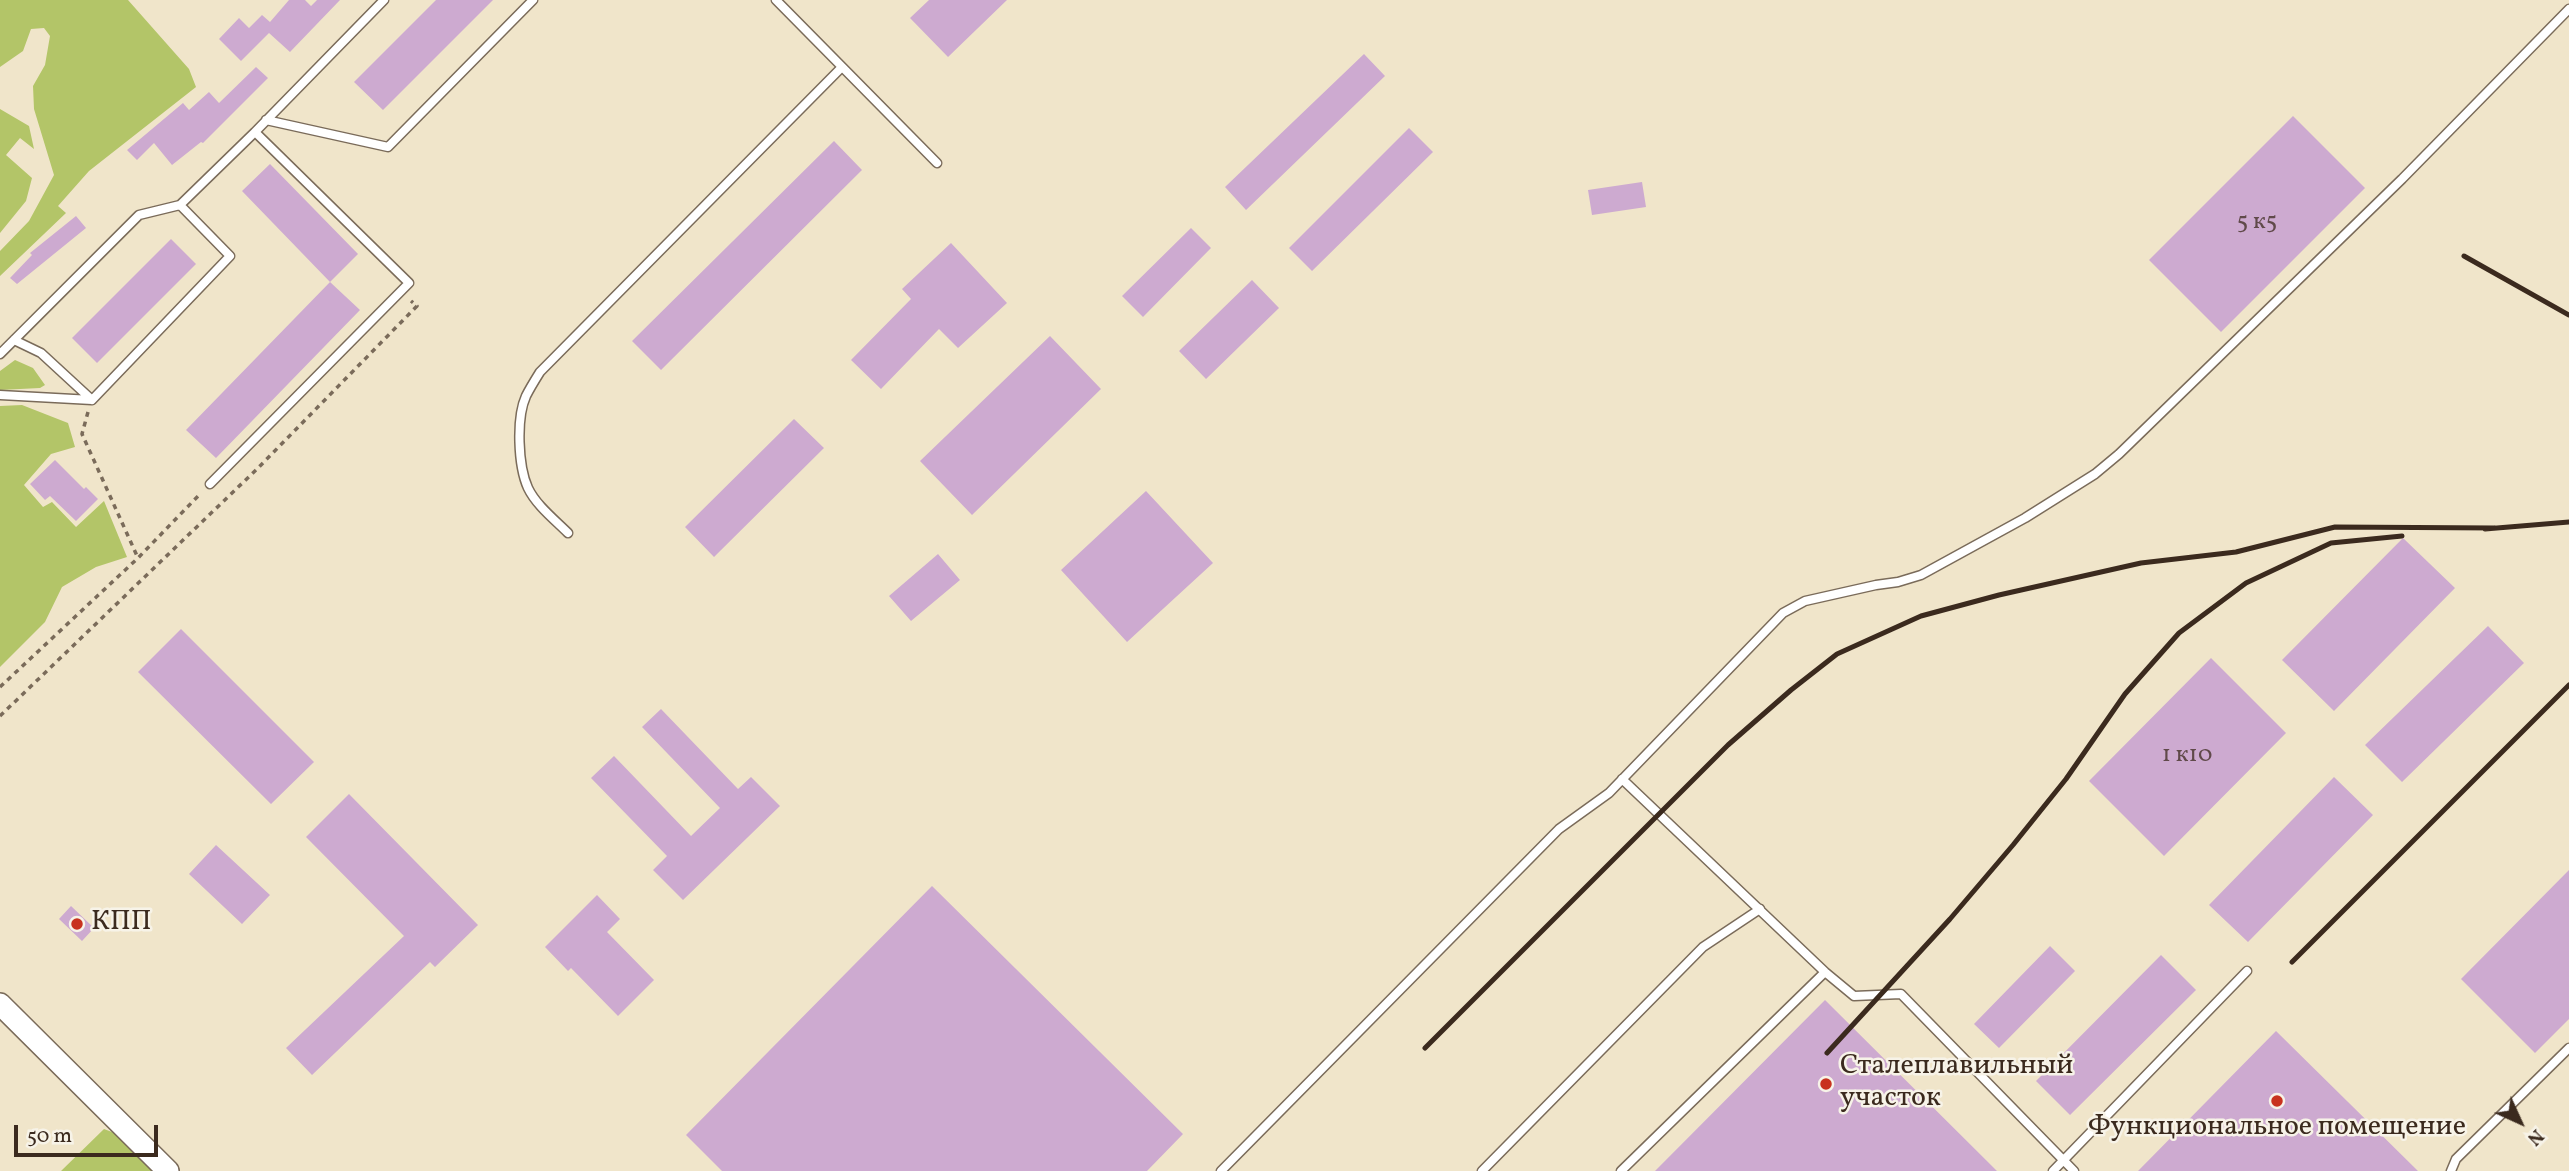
<!DOCTYPE html>
<meta charset="utf-8">
<style>
body{margin:0}
#map{position:relative;width:2569px;height:1171px;overflow:hidden;background:#f0e5ca;font-family:Vollkorn,serif}
canvas{display:block}
.north{position:absolute;left:2485px;top:1087px;width:70px;height:70px;-webkit-text-stroke:5px #f7f3e8;paint-order:stroke;rotate:135deg;font-size:19px;font-weight:700;line-height:28px;text-align:center;color:#3b2a1e}
.north::after{content:'';display:block;margin:auto;width:24px;height:32px;background:#3b2a1e;clip-path:polygon(50% 0,100% 100%,50% 72%,0 100%)}
.scale{position:absolute;left:14px;top:1125px;width:144px;height:32px;box-sizing:border-box;border:4px solid #3b2a1e;border-top:0;padding-left:9px;font-size:21px;line-height:24px;white-space:nowrap;color:#3b2a1e;-webkit-text-stroke:5px #f7f3e8;paint-order:stroke}
</style>
<div id="map">
<canvas width="2569" height="1171"></canvas>
<div class="north">N</div>
<div class="scale">50 m</div>
</div>
<script>
const c = document.querySelector('canvas').getContext('2d');
c.lineJoin = 'round';
function fillPath(path, color) { c.fillStyle = color; c.fill(path, 'evenodd'); }
function strokePath(path, color, width, dash) { c.strokeStyle = color; c.lineWidth = width; c.lineCap = dash ? 'butt' : 'round'; c.setLineDash(dash || []); c.stroke(path); }
function drawText(font, color, halo, rows, align = 'center') {
  c.font = font + ' Vollkorn,serif'; c.lineWidth = 5; c.setLineDash([]); c.textBaseline = 'middle'; c.strokeStyle = halo; c.fillStyle = color; for (const [text, x, y, turn = 0] of rows) {
    c.save(); c.translate(x, y); c.rotate((+turn || 0) * Math.PI / 180); c.textAlign = isNaN(turn) ? turn : align; if (halo) c.strokeText(text, 0, 0); c.fillText(text, 0, 0); c.restore();
  }
}
fillPath(new Path2D(`
 M0,0H128L189,69L196,87L89,171L58,206L66,213L0,276V251L29,221L54,175L34,109L33,86L45,65L50,36L44,28L31,29L23,51L0,67Z
 M0,109L29,126L34,149L20,138L6,155L32,178L26,201L0,233Z
 M15,360L33,368L45,385L40,388L0,390V371Z
 M22,405L68,423L75,447L51,454L24,485L43,507L52,502L76,527L104,501L127,557L96,567L62,587L45,622L0,667V406Z
 M104,1129L120,1135L156,1171H61Z`), '#b3c568');
fillPath(new Path2D(`
 M289,0H305L311,6L317,0H340L290,52L269,33L241,61L219,39L239,18L249,28L262,15L270,22Z
 M436,0H493L383,110L354,82Z
 M929,0H1007L948,57L910,18Z
 M1364,54L1385,76L1246,210L1225,187Z
 M256,67L268,78L203,143L201,142L172,165L154,143L137,160L127,150L183,103L189,110L209,92L219,103Z
 M2293,116L2365,188L2221,332L2149,260Z
 M1409,128L1433,152L1312,271L1289,248Z
 M834,141L862,170L661,370L632,341Z
 M270,164L358,254L330,282L242,191Z
 M1642,182L1646,207L1592,215L1588,190Z
 M76,216L86,228L17,284L10,278L32,255L30,253Z
 M1191,228L1211,248L1143,317L1122,296Z
 M171,239L196,264L97,363L72,338Z
 M951,243L1007,303L958,348L939,329L881,389L851,360L911,299L902,289Z
 M1252,280L1279,308L1206,379L1179,351Z
 M330,282L360,310L216,458L186,430Z
 M1050,336L1101,389L972,515L920,461Z
 M794,419L824,448L714,557L685,527Z
 M55,460L84,489L86,487L98,499L76,521L50,496L45,500L30,484Z
 M1146,491L1213,563L1127,642L1061,570Z
 M2403,538L2455,588L2334,711L2282,660Z
 M938,554L960,580L911,621L889,596Z
 M2488,626L2524,663L2402,782L2365,745Z
 M181,629L314,762L271,804L138,672Z
 M2211,658L2286,733L2164,856L2089,781Z
 M661,709L738,789L751,777L780,806L683,900L653,870L667,856L591,778L614,756L691,836L720,808L642,727Z
 M2334,777L2373,815L2248,942L2209,905Z
 M349,794L478,925L435,967L430,962L312,1075L286,1048L404,936L306,837Z
 M216,845L270,895L242,924L189,874Z
 M2569,870V1019L2535,1053L2461,979Z
 M932,886L1183,1134L1147,1171H722L686,1135Z
 M597,895L620,919L607,932L654,980L618,1016L571,968L568,971L545,947Z
 M71,906L94,928L82,941L59,919Z
 M2050,946L2075,971L1999,1048L1974,1024Z
 M2161,955L2196,990L2070,1115L2036,1081Z
 M1825,1000L1997,1171H1655Z
 M2276,1031L2418,1171H2138Z`), '#cdaad0');
const service = new Path2D(`
 M776,0L937,163
 M266,120L388,147L533,0
 M14,340L41,353L92,400
 M0,354L139,215L180,205
 M0,395L92,400L230,256L180,205L255,132
 M210,484L409,283L255,132L384,0
 M568,533C555,520 536,505 528,488C518,466 516,418 526,396C530,388 535,380 540,372L842,67
 M1622,779L1825,972L1854,996L1901,994L2074,1171
 M1221,1171L1559,829L1609,793L1783,613L1805,601L1876,585L1898,582L1921,575L2025,518L2095,474L2119,454L2402,179L2569,9
 M1482,1171L1703,947L1760,909
 M1621,1171L1825,972
 M2053,1171L2247,971
 M2451,1171L2456,1159L2569,1048`);
const tertiary = new Path2D(`
 M0,1004L168,1171`);
strokePath(service, '#7a6b5a', 11);
strokePath(tertiary, '#7a6b5a', 24);
strokePath(new Path2D(`
 M88,412L82,434L138,558
 M0,687L138,558L201,493
 M0,716L257,469L417,306L411,301`), '#7a6b5a', 3.5, [5, 5]);
strokePath(service, '#fff', 8);
strokePath(tertiary, '#fff', 21);
strokePath(new Path2D(`
 M2464,256L2569,315
 M2485,529L2569,522
 M2292,962L2569,685
 M1425,1048L1728,745L1791,690L1837,654L1921,616L1999,595L2141,563L2236,552L2335,527L2495,528
 M1827,1053L1950,919L2013,845L2066,779L2125,694L2179,633L2246,583L2331,543L2402,536`), '#3b2a1e', 5);
for (const [x, y, r, color] of [
 [77,924,7,"#c8321e"],
 [1826,1084,7,"#c8321e"],
 [2277,1101,7,"#c8321e"]
]) { const dot = new Path2D(); dot.arc(x, y, r, 0, 2 * Math.PI); c.fillStyle = color; c.fill(dot); strokePath(dot, '#f7f3e8', 2.5); }
drawText('24px', '#604a4a', null, [
 ["5 к5",2257,224],
 ["1 к10",2187,757]
]);
drawText('28px', '#3b2a1e', '#f7f3e8', [
 ["КПП",91,924],
 ["Сталеплавильный",1840,1068],
 ["участок",1840,1100],
 ["Функциональное помещение",2277,1129,"center"]
], 'left');
</script>
